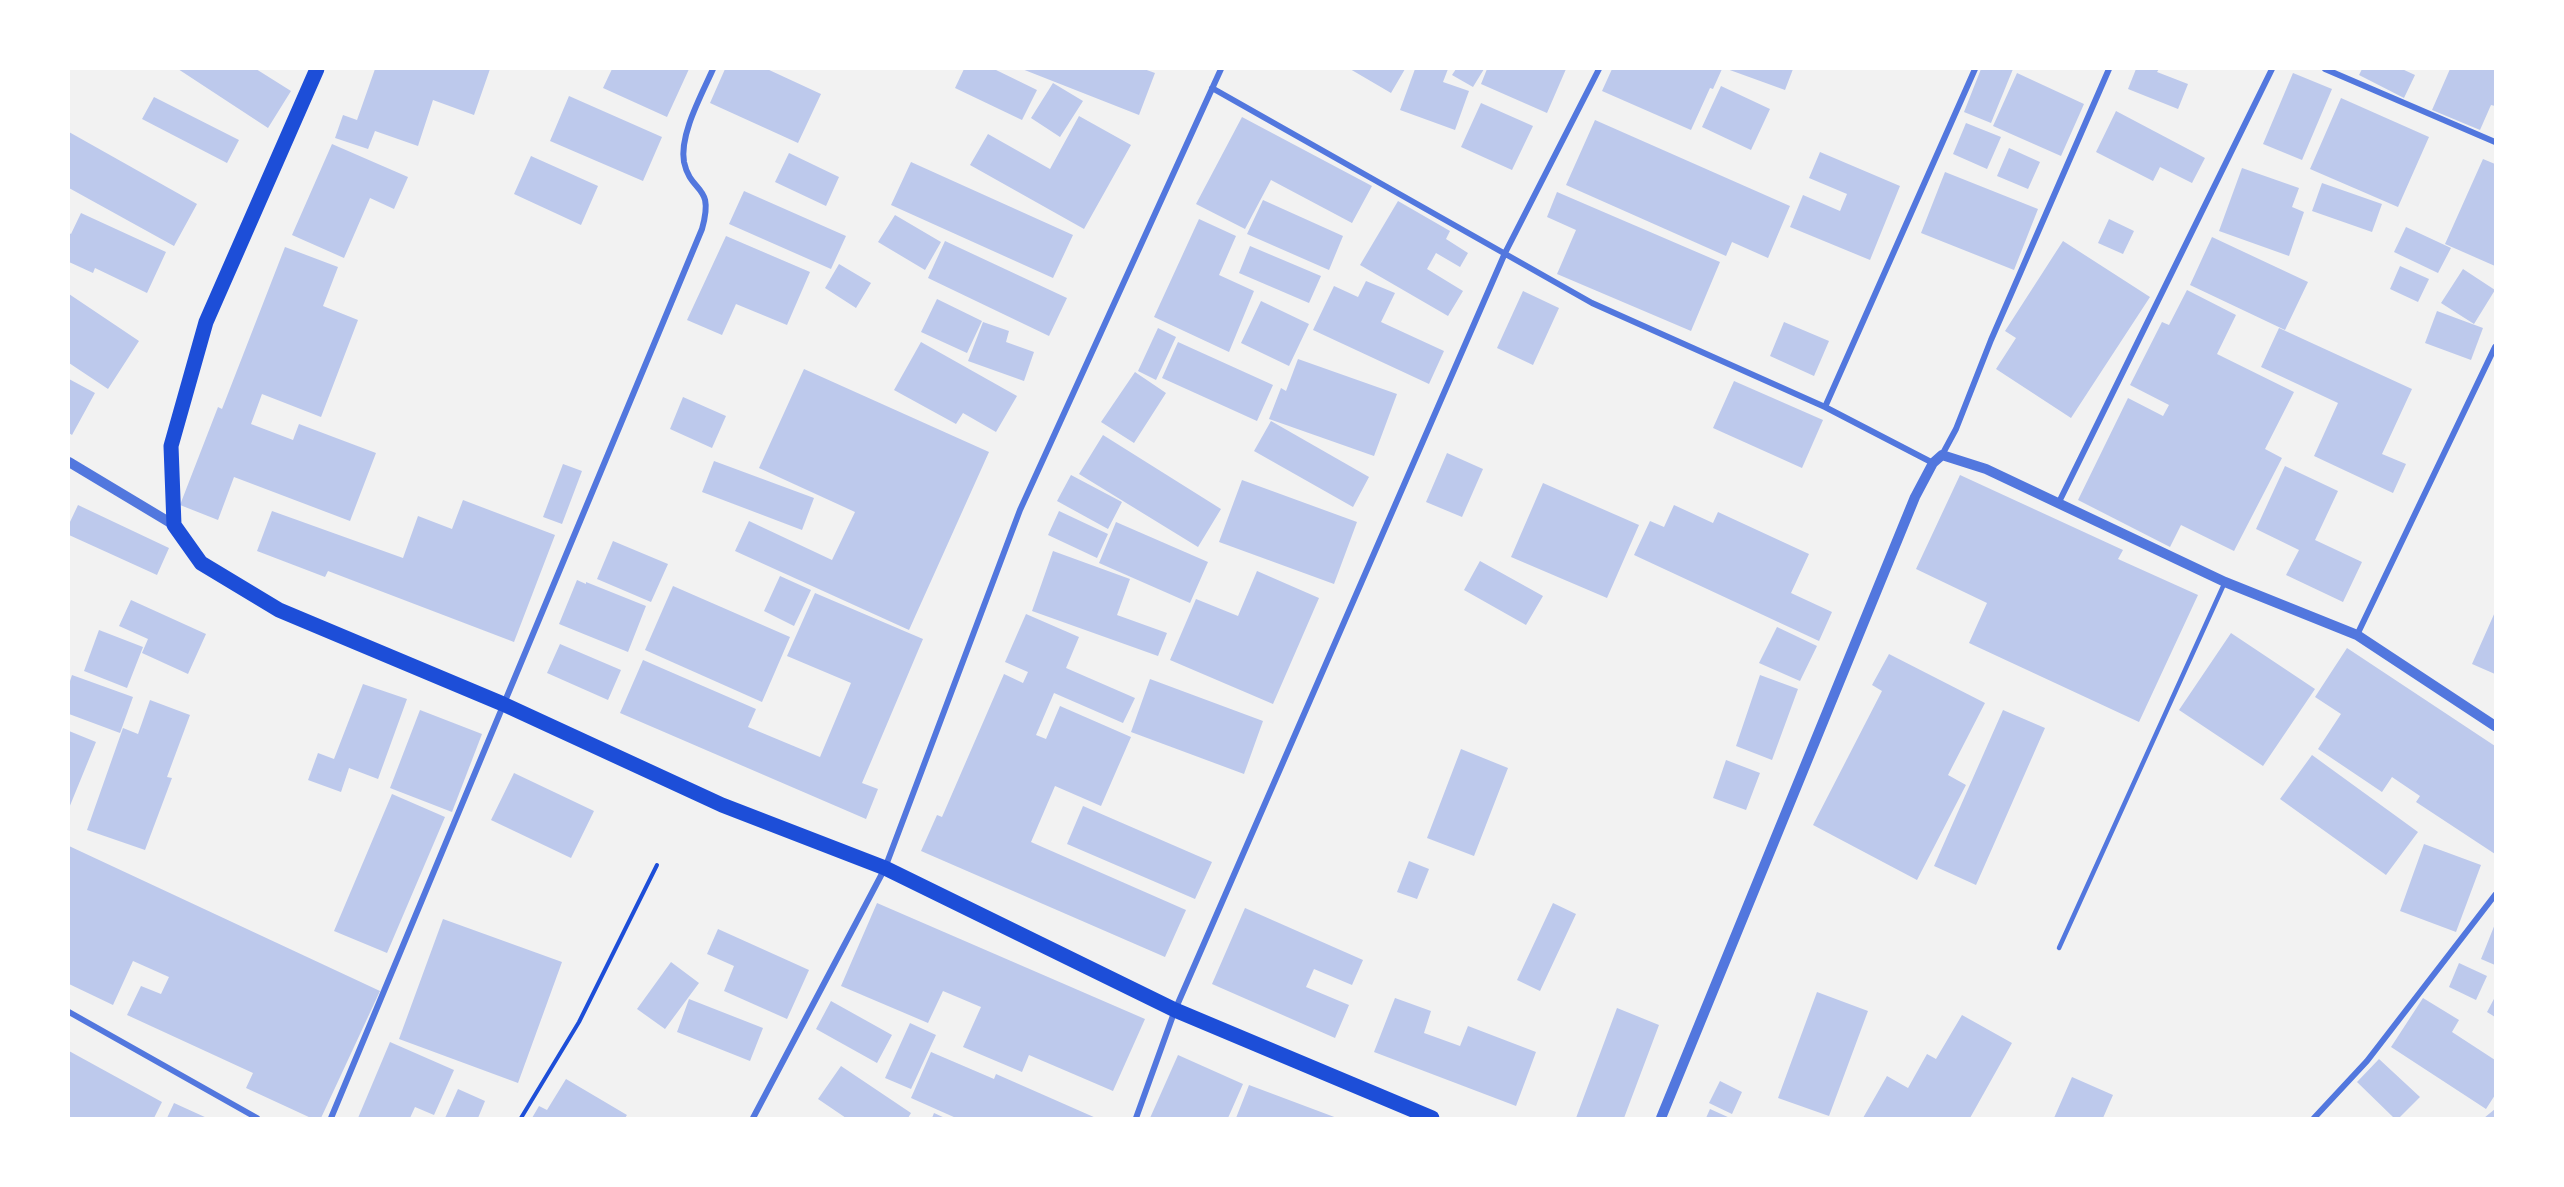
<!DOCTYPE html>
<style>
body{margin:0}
#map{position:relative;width:2564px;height:1187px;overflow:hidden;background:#f2f2f2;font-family:Cabin,sans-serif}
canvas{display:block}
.frame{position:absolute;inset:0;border:70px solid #fff;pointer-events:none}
</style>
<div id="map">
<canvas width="2564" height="1187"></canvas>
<div class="frame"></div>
</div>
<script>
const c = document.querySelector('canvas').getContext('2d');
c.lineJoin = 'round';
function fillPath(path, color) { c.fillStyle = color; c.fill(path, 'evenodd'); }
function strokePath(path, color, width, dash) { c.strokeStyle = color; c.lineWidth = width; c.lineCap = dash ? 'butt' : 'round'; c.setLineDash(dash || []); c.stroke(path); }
fillPath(new Path2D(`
 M178,69H256L291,91L268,128Z
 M375,69H490L474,115L433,100L418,146L375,131L368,149L335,138L343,115L357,120Z
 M612,69H689L667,117L603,88Z
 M725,69H767L821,94L798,143L710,103Z
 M964,69H994L1037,90L1022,120L955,88Z
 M1022,69H1144L1155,73L1139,115Z
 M1350,69H1405L1391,93Z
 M1415,69H1448L1443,82L1469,91L1455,130L1400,110Z
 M1456,69H1484L1473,87L1452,75Z
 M1487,69H1566L1547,113L1481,84Z
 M1612,69H1722L1713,89L1710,88L1691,130L1602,91Z
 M1727,69H1793L1785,90Z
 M1981,69H2013L1991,123L1964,112Z
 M2136,69H2159L2157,72L2188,84L2178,109L2128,89Z
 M2362,69H2402L2415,75L2404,98L2359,75Z
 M2450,69H2495V106L2491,105L2480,130L2432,110Z
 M2017,73L2084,104L2061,156L1993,126Z
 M2293,73L2332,89L2302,160L2263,144Z
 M1053,83L1083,101L1060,137L1031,118Z
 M1721,86L1770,109L1751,150L1702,127Z
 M569,96L662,137L643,181L550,141Z
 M154,97L239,140L227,163L142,119Z
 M2341,98L2429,137L2398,207L2310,169Z
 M1481,103L1533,126L1512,170L1461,147Z
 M2116,111L2205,158L2192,183L2160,167L2153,181L2096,152Z
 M1079,116L1131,145L1084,229L970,165L988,134L1050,169Z
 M1242,117L1372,186L1352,223L1271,180L1245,229L1196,204Z
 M1595,120L1790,206L1768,258L1732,242L1726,256L1566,185Z
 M1966,123L2001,137L1987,169L1953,154Z
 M69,132L197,204L174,246L69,188Z
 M332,144L408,177L394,209L370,198L344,258L292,235Z
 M2009,148L2040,162L2028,189L1997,176Z
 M1820,152L1900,186L1870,260L1790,227L1803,195L1840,211L1847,194L1809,178Z
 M789,153L839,177L826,206L775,182Z
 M531,156L598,186L581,225L514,194Z
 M2483,159L2495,164V266L2445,244Z
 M911,162L1073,235L1053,278L891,205Z
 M2242,168L2299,188L2292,207L2304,212L2289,256L2219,231Z
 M1945,172L2038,209L2014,270L1921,233Z
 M2322,183L2382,204L2372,232L2312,211Z
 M744,191L846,236L831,269L729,224Z
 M1557,192L1720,262L1691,331L1557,274L1576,230L1547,217Z
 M1263,200L1343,236L1329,270L1247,234Z
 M1398,201L1450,231L1446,239L1468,253L1460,267L1436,253L1427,269L1463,291L1448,316L1360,265Z
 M81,213L166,252L147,293L95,268L93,273L69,262V233L71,234Z
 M895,215L941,242L925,270L878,242Z
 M1199,219L1236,236L1219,275L1254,291L1229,352L1154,317Z
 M2109,219L2134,231L2123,254L2098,243Z
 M2406,227L2451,248L2438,273L2394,252Z
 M726,236L810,272L787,325L736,304L722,335L687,320Z
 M2212,237L2308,282L2285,330L2190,285Z
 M945,241L1067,298L1049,336L928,278Z
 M2063,241L2150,297L2071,418L1996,369L2016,338L2005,331Z
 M1250,246L1321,276L1309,303L1239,273Z
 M285,247L338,267L323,306L358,320L321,417L262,394L251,424L293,440L299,424L376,453L350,521L234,477L218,520L180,505L218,407L222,409Z
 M839,264L871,283L856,308L825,288Z
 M2400,266L2429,279L2418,302L2390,289Z
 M2463,269L2495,290L2474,324L2441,303Z
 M1366,281L1395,293L1381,322L1444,351L1429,384L1313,330L1334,286L1358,297Z
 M2187,290L2236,315L2217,354L2294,392L2265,449L2282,458L2234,551L2181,525L2170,547L2078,500L2128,398L2163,416L2169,405L2130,385L2162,322L2169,325Z
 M1523,291L1559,308L1533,365L1497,348Z
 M69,294L139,341L108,389L69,363Z
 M937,299L982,321L967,353L921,332Z
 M1261,301L1309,324L1289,366L1241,343Z
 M2437,311L2483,328L2471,360L2425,343Z
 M983,322L1009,331L1006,342L1034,352L1024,381L968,361Z
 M1784,322L1829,341L1814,376L1770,356Z
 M1158,328L1176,337L1156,380L1138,371Z
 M2279,328L2412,389L2382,454L2406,464L2393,493L2314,456L2338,403L2261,367Z
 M921,342L1017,396L996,432L963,413L956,424L894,390Z
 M1178,342L1273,385L1257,421L1162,378Z
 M1298,359L1397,394L1374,456L1269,419L1281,388L1286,391Z
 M804,369L989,452L909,630L735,551L749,521L832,560L855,512L759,468Z
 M1135,372L1166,393L1134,443L1101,422Z
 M69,379L95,393L72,435L69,433Z
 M1734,381L1823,420L1802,468L1713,428Z
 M683,397L726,416L712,448L670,429Z
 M1271,421L1369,477L1353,507L1254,451Z
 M1103,435L1221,509L1198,547L1079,474Z
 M1447,453L1483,469L1462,517L1426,502Z
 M714,461L814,498L802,530L702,492Z
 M563,464L582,471L562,524L543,517Z
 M2285,466L2338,491L2315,540L2362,562L2343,602L2286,575L2299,550L2256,529Z
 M1071,475L1122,502L1108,529L1057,501Z
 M1960,475L2123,550L2118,559L2198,595L2139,722L1969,643L1987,603L1916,569Z
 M1242,480L1357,522L1334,584L1219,542Z
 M1543,483L1639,525L1607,598L1511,557Z
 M463,500L555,535L514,642L328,571L325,577L257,551L272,511L403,558L418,516L452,529Z
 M78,505L169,548L157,575L69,535V524Z
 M1674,505L1713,523L1718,512L1809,554L1791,593L1832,612L1819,641L1634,555L1650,521L1664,527Z
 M1059,511L1108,534L1097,558L1048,535Z
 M1116,522L1208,562L1190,603L1099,563Z
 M613,541L668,564L651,602L597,579Z
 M1053,551L1130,579L1117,615L1167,633L1158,656L1032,611Z
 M1480,561L1543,596L1526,625L1464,590Z
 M1257,571L1319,598L1273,704L1170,660L1196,599L1238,616Z
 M780,576L811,590L794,626L764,611Z
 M577,580L586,584V582L646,606L628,652L559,624Z
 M673,586L790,637L762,702L645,650Z
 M815,593L923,639L862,783L878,789L866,819L620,713L643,660L756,709L748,727L820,757L851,683L787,656Z
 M131,600L206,634L188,674L142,653L148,639L119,626Z
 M2495,612V674L2472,664Z
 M1026,614L1079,637L1066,668L1135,698L1123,723L1054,693L1036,735L1046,739L1060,706L1131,737L1101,806L1055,786L1031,842L1186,910L1165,957L921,851L937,815L942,817L1004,674L1023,683L1028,672L1005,662Z
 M1777,627L1817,646L1800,681L1759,663Z
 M99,630L143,647L127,688L84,671Z
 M2231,633L2315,689L2263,766L2179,710Z
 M560,644L621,670L608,700L547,673Z
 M2347,648L2495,746V854L2416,802L2420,796L2392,777L2382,792L2318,749L2341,714L2315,697Z
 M1889,654L1985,703L1948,775L1966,785L1917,880L1813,825L1882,691L1872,685Z
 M72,675L133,697L120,733L69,714V684Z
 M1760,675L1798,689L1772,760L1736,746Z
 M1150,679L1263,721L1244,774L1131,732Z
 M363,684L407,699L378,779L349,768L341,792L308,780L318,753L334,759Z
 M150,700L190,715L167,777L172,778L145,850L87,830L123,728L138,734Z
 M420,710L482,734L452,812L390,788Z
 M2003,710L2045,728L1976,885L1934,866Z
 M69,731L96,742L69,808Z
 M1461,749L1508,768L1474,856L1427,838Z
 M2312,755L2418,832L2386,875L2280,799Z
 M1726,760L1760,773L1746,810L1713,798Z
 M514,773L594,811L571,858L491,820Z
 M392,794L445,817L387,953L334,931Z
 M1083,806L1212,862L1195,899L1067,844Z
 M2424,844L2481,865L2456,932L2400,911Z
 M69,846L380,991L321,1118H311L246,1088L253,1073L127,1015L141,986L161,994L169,977L133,961L113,1005L69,984Z
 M1409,861L1429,869L1417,899L1397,892Z
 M877,903L1145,1019L1113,1091L1029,1055L1022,1072L963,1047L981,1007L943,991L928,1023L841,986Z
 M1553,903L1576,914L1540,991L1517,980Z
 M1245,908L1363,960L1352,985L1314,969L1306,987L1349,1005L1335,1038L1212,984Z
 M443,919L562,962L518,1083L399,1039Z
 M2495,924V965L2481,959Z
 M718,929L809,970L787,1019L724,991L734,966L707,954Z
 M671,962L699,983L665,1029L637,1009Z
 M2459,963L2487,976L2476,1000L2449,987Z
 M1817,992L1868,1011L1829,1116L1778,1098Z
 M2495,997V1017L2487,1012Z
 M1395,998L1431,1011L1424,1033L1460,1046L1468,1026L1536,1052L1516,1106L1374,1052Z
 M2423,998L2459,1020L2452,1032L2495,1060V1095L2486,1109L2391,1047Z
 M689,999L763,1028L750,1061L677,1032Z
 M831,1001L892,1035L877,1063L816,1029Z
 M1617,1008L1659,1025L1624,1118H1576Z
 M1962,1015L2012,1043L1970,1118H1863L1887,1076L1908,1088L1927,1054L1936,1059Z
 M910,1023L936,1035L911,1089L885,1078Z
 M390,1042L454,1070L434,1115L415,1107L410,1118H358Z
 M69,1051L162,1102L154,1118H69Z
 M931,1052L994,1079L996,1074L1096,1118H956L911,1098Z
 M1178,1055L1243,1084L1228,1118H1150Z
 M2379,1059L2420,1097L2399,1118H2394L2357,1082Z
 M841,1066L911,1113L908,1118H846L818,1099Z
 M2072,1077L2113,1095L2103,1118H2054Z
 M566,1079L627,1115L625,1118H532L539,1106L547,1110Z
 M1720,1081L1742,1092L1732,1114L1709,1103Z
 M1249,1085L1337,1118H1236Z
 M458,1089L485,1101L478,1118H445Z
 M174,1103L207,1118H167Z
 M1710,1109L1730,1118H1706Z
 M2495,1109V1118H2484Z
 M934,1113L945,1118H932Z`), '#bdc9ec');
strokePath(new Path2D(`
 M521,1118L579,1022L657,865`), '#1d4ed8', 4);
strokePath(new Path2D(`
 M2059,948L2225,582`), '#5277de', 4.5);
strokePath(new Path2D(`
 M2325,69L2495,142
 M1212,88L1592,303L1825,407L1933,463
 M1825,407L1975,69
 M1942,455L1956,429L1991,340L2109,69
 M2058,504L2272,69
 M2357,635L2495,347
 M69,1012L257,1118
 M331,1118L702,229C715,183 691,195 684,162C679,135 702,94 713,69
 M753,1118L885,868L1020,510L1221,69
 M1136,1118L1175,1010L1505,253L1599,69
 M2314,1118L2367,1061L2495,895`), '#5277de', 6);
strokePath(new Path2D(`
 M69,462L174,525
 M1661,1118L1915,497L1933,463L1942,455L1986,469L2225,582L2357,635L2495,726`), '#5277de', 10);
strokePath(new Path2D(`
 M317,69L206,322L171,446L174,525L201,563L279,610L503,704L722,805L885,868L1175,1010L1432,1118`), '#1d4ed8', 15);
</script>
